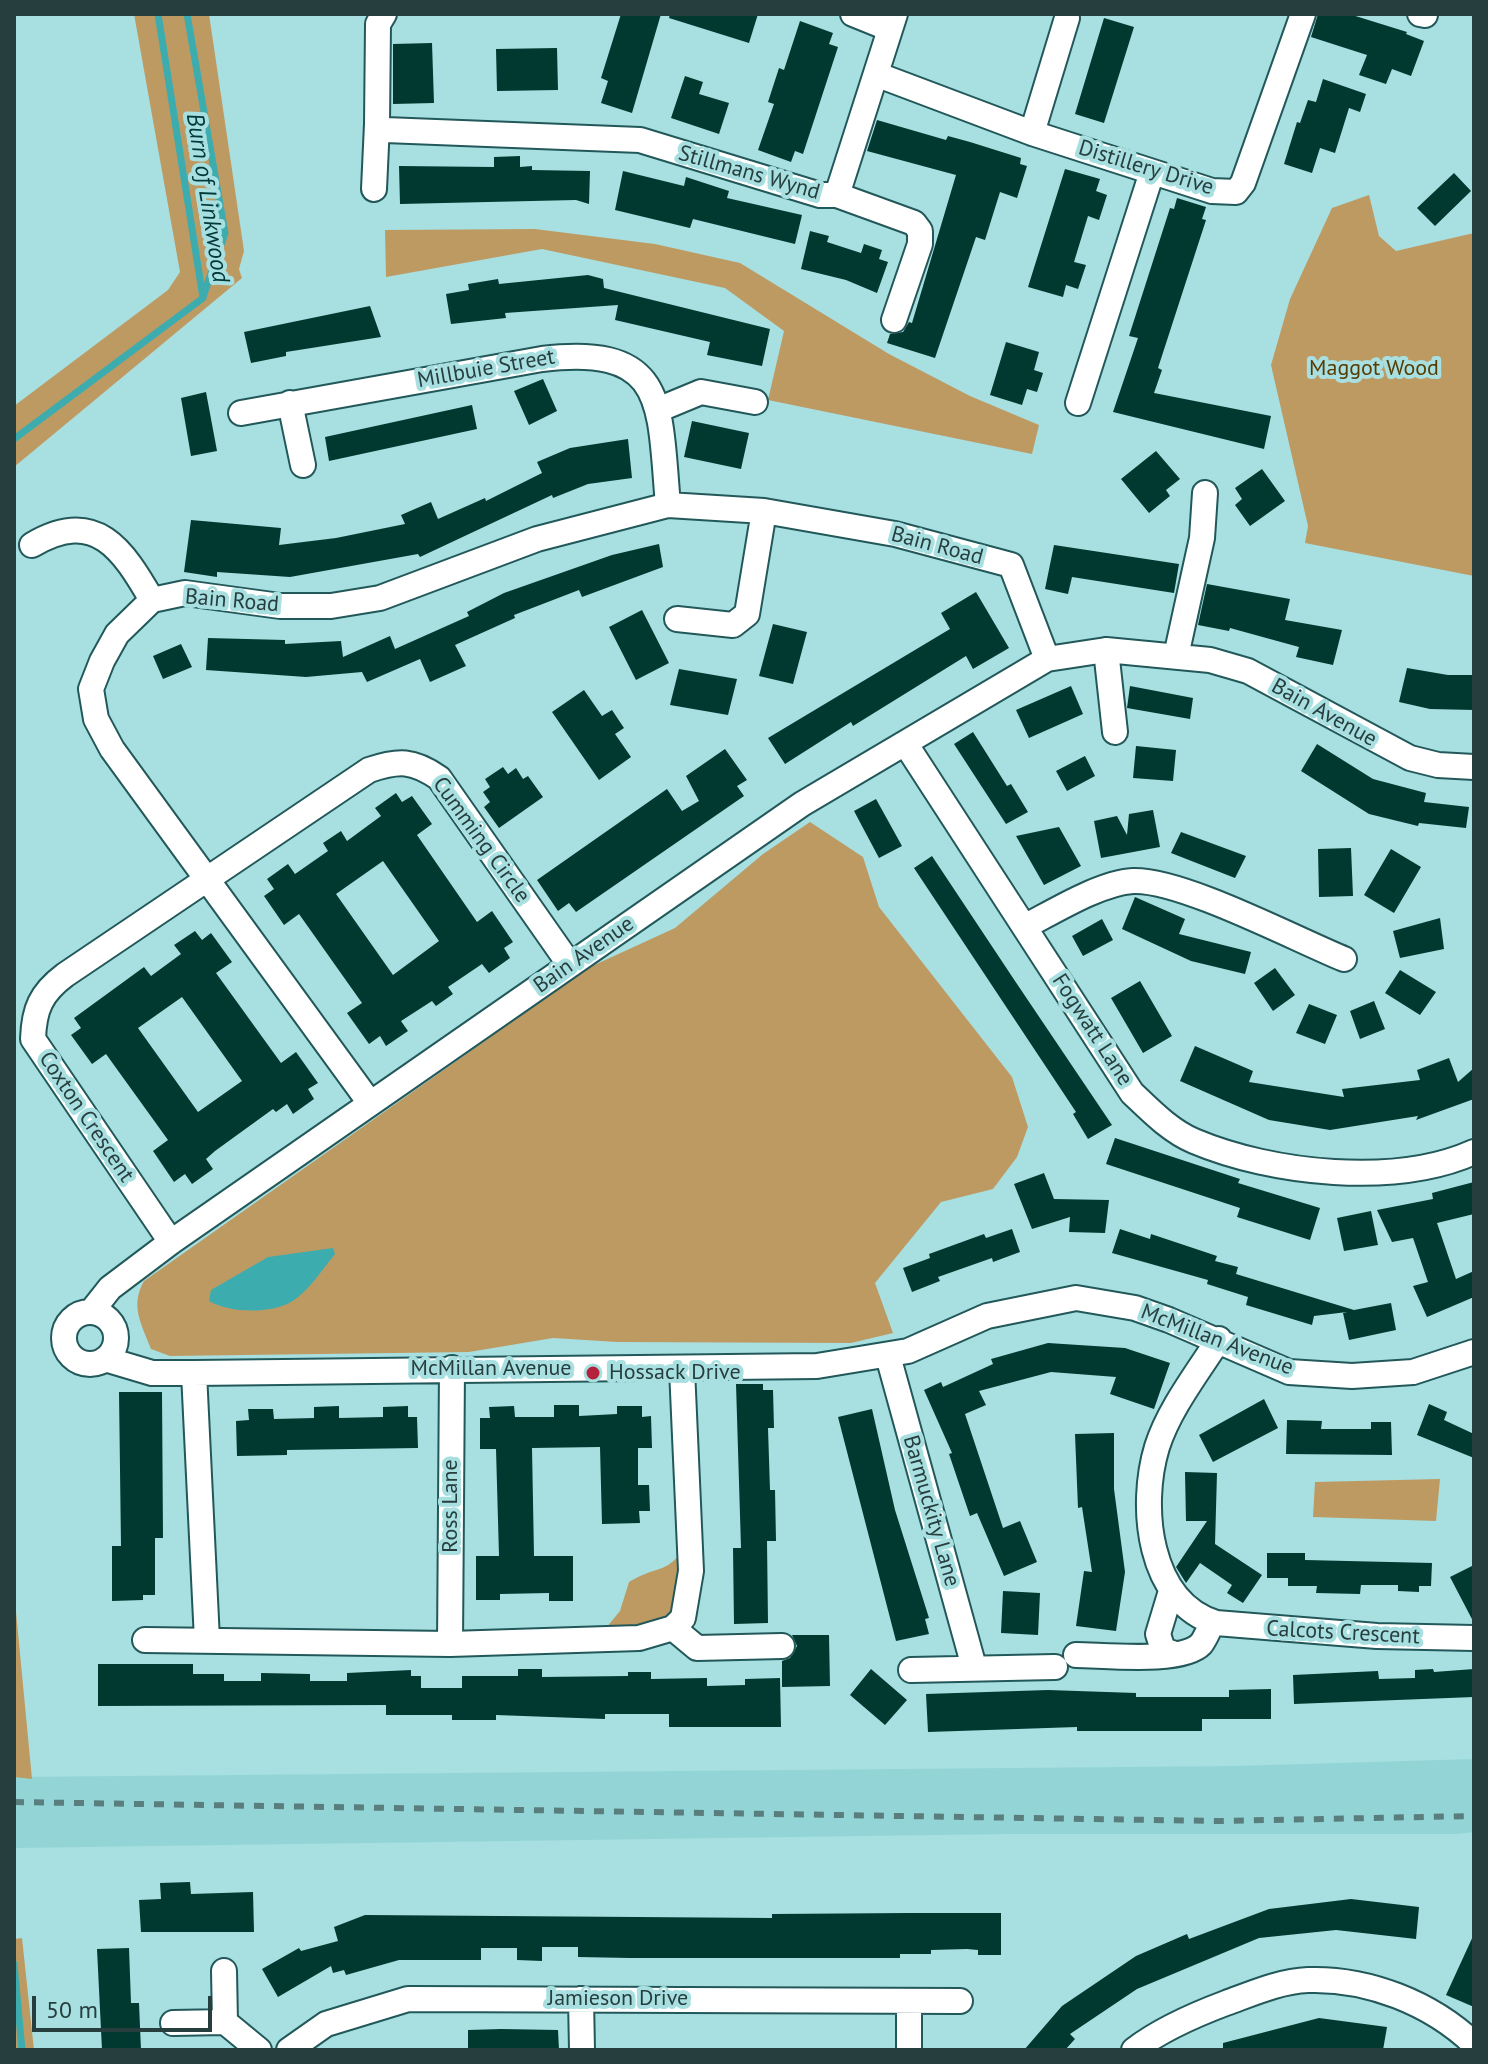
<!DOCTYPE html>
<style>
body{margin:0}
#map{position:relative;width:1488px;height:2064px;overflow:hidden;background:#a8dfe0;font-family:"PT Sans",sans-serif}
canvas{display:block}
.frame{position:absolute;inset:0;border:16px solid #273e3e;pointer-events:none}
.scale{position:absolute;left:32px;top:1996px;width:180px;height:36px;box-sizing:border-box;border:4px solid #273e3e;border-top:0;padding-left:10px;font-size:24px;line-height:28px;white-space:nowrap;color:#273e3e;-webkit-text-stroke:6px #a8dfe0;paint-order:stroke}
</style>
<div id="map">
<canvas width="1488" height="2064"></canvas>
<div class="frame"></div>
<div class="scale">50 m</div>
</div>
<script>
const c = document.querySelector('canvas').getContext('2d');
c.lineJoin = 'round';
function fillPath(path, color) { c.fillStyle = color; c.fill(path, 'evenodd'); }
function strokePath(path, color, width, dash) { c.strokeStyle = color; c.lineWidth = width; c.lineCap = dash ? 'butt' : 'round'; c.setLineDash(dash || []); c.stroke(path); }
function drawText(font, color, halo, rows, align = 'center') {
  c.font = font + ' "PT Sans",sans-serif'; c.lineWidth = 8; c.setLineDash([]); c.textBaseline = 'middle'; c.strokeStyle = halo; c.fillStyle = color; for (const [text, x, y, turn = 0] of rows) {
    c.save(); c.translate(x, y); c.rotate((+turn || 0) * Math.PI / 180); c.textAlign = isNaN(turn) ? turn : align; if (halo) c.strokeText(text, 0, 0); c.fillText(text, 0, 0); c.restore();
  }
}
fillPath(new Path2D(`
 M1474,1759V1832L1457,1834H1007L14,1848V1777L1236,1766Z`), '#93d5d6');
fillPath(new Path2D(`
 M134,14H209L244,251L239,269L242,278L14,467V406L168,290L180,272Z
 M1369,195L1379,236L1396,251L1474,233V576L1305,543L1308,526L1271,365L1290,299L1332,208Z
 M535,229L655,244L740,263L889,354L970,396L1039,425L1032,454L768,400L784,331L725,288L542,249L386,277L385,230Z
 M810,822L863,857L879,907L1012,1077L1028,1127L1017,1157L993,1189L941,1202L875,1283L893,1333L851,1343L617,1342L553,1338L469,1352L170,1356L151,1349C141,1323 130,1306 144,1281L590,967L675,928L763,854Z
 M1440,1479L1436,1521L1313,1517L1315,1482Z
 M692,1536L673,1628H606L620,1611L629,1582C663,1562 667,1578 692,1536Z
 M14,1591L32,1779L14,1777Z
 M22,1938L34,2050H14V1939Z`), '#be9a63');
fillPath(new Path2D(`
 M333,1248L335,1254C322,1270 308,1292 291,1302C270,1314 229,1313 209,1301L211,1290L268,1257Z`), '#3dacaf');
strokePath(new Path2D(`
 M187,14L225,233L203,297
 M14,439L203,298L158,14
 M14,1964L22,2050`), '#3dacaf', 7);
fillPath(new Path2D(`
 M621,14H661L632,113L601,103L608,81L601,78Z
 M670,14H758L749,43L669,18Z
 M1318,14H1349L1407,32L1406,34L1424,41L1411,76L1392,69L1386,84L1359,75L1367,55L1311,37Z
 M1104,18L1134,27L1104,123L1075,114Z
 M800,21L833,33L829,44L838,47L803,154L795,151L791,162L758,150L774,104L768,102L779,68L784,70Z
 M432,43L434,103L393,104V44Z
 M557,48L558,90L497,91L496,49Z
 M685,76L703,82L699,94L729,103L719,134L671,118Z
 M1323,79L1366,94L1360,112L1349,108L1335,153L1320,148L1312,173L1284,164L1297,122L1300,123L1308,100L1316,102Z
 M877,120L946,140L948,136L970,142L1021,158L1020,164L1027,166L1017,198L1000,192L985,240L976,237L935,358L887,343L890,334L903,332L909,322L912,323L956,175L867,151Z
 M520,156V167L532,166V170L590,171L589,204L576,200L400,204L399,166L494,167V157Z
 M1065,169L1100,179L1096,191L1107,195L1099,220L1088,216L1074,262L1086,265L1078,289L1066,285L1063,297L1028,287Z
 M623,171L684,186L686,177L729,191L727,198L802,215L795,244L693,219L690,228L615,210Z
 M1454,173L1471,191L1435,226L1417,208Z
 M1177,198L1206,207L1202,219L1206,220L1158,368L1162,370L1154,393L1271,416L1264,449L1113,412L1138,338L1129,336L1170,208L1174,209Z
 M810,231L829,236L827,242L861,253L864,244L882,250L879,259L888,262L877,293L846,280L801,269Z
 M588,275L603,279L604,288L770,329L762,366L707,355L710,342L615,320L618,305L505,313L506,318L451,324L446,294L469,290L468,284L498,279L499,284Z
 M370,306L381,337L286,352V356L251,363L244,332Z
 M1006,342L1039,352L1034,370L1043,373L1037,392L1027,389L1022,405L990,395Z
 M543,379L557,411L529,425L514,391Z
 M206,392L217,451L191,456L181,398Z
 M472,405L477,429L329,461L325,437Z
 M692,421L749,433L741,469L684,457Z
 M628,439L632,478L588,484L553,498L552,495L420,557L418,554L290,577L217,572V577L184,572L191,520L281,528L279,545L336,538L405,524L401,515L431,502L438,519L485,498L486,501L542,473L537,462L570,448Z
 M1156,451L1180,479L1166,490L1170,496L1149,513L1121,479Z
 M1262,469L1285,501L1250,526L1235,505L1242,499L1235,488Z
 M659,544L663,567L582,597L579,590L514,615L515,618L455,645L466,666L430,682L420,659L367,682L362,672L306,677L206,670L208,638L285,640V644L341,641L343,657L390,636L395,649L469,616L467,612L504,593L612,555Z
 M1054,545L1179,564L1174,593L1072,577L1068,594L1045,589Z
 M1207,584L1290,599L1285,620L1342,630L1333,665L1296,657L1299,647L1230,628L1229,631L1198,625Z
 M976,592L1009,648L973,669L966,656L853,726L851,722L785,764L768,738L950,629L941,613Z
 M642,610L669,663L636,680L609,627Z
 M773,624L807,632L793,684L759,676Z
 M181,644L192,667L163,679L153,656Z
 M1407,668L1448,675H1474V710L1430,709L1399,702Z
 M679,669L737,679L728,715L670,705Z
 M1071,686L1083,714L1029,738L1016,710Z
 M1130,686L1193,698L1190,719L1127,708Z
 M584,690L602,716L612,710L624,728L615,734L631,757L599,780L552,712Z
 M973,732L1007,786L1011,784L1028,812L1006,824L954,744Z
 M1317,744L1373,779L1426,793L1424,802L1469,807L1466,828L1419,823L1418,826L1369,814L1301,771Z
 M1136,746L1176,750L1173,781L1133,778Z
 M725,749L747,780L737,786L744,796L576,912L569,903L558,911L537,880L667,789L682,811L699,801L686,776Z
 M1085,756L1095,776L1067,791L1056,771Z
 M503,767L508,774L516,768L523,779L528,776L543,797L499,828L484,807L490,802L483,792L490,787L485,779Z
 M396,793L402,802L412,796L432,824L417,835L477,922L492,911L513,942L504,948L510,958L489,973L482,964L448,987L453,994L436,1006L432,1001L401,1021L408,1031L386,1046L380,1036L369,1044L347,1013L362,1003L299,914L284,925L264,896L274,889L267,879L288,864L295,874L328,851L323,843L341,831L347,841L381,816L375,808ZM383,861L439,941L393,975L336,894Z
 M876,799L902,846L879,858L854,811Z
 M1153,810L1160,847L1101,858L1094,821L1117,816L1127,835L1129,814Z
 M1059,827L1081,866L1044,885L1016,836Z
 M1181,832L1246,856L1235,878L1171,853Z
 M1351,848L1353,896L1319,897L1318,849Z
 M1391,849L1421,867L1394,913L1364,895Z
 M932,856L1015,981L1112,1125L1088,1139L1073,1114L1076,1112L914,868Z
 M1135,897L1185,919L1179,934L1251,952L1245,974L1191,961L1122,929Z
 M1440,918L1444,949L1400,958L1393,931Z
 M1102,919L1113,940L1083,956L1072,936Z
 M195,931L202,940L211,933L232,962L216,973L281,1063L296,1052L318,1083L308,1089L314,1099L293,1114L287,1104L276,1112L273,1109L215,1151L206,1159L213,1169L192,1184L185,1174L174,1182L153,1151L168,1140L106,1054L92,1064L71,1035L81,1028L74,1018L144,967L151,976L181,954L174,945ZM182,997L242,1081L198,1112L138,1028Z
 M1275,968L1295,995L1273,1011L1254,983Z
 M1400,970L1436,992L1420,1015L1385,993Z
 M1140,981L1172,1036L1143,1053L1111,998Z
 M1374,1001L1385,1029L1360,1039L1350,1011Z
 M1309,1004L1337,1015L1325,1044L1296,1033Z
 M1195,1046L1253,1071L1249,1082L1344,1097L1342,1089L1420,1080L1417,1070L1449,1058L1458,1082L1474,1068V1099L1416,1120L1418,1116L1330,1130L1269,1120L1180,1081Z
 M1115,1138L1240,1179L1238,1183L1320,1208L1310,1240L1237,1217L1240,1208L1106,1164Z
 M1044,1173L1054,1199L1109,1200L1105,1233L1069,1232L1070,1217L1032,1229L1014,1184Z
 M1474,1182V1214L1437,1223L1456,1279L1474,1271V1297L1427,1317L1413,1286L1428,1282L1413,1238L1392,1242L1377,1210L1433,1199L1432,1193Z
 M1371,1211L1378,1245L1344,1251L1337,1218Z
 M1012,1229L1020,1252L993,1262L992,1258L938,1277L940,1281L912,1292L903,1268L930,1258L929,1254L984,1234L986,1238Z
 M1120,1229L1150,1239L1151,1234L1217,1256L1215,1261L1238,1267L1236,1274L1354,1310L1391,1303L1396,1330L1349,1340L1343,1313L1347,1312L1314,1316L1312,1325L1246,1305L1248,1297L1207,1284L1208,1280L1112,1253Z
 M1048,1343L1125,1348L1170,1363L1154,1409L1110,1394L1116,1377L1051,1372L979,1391L986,1405L965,1414L1003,1528L1020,1521L1037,1562L1004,1576L977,1513L970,1516L949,1454L952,1453L924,1390L941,1382L943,1387L993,1364L991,1359Z
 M736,1384H763V1390H773L774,1428H768L770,1490H775L776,1541H767L768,1623L734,1624L733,1548H741Z
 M119,1392H162L163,1538H155V1595H143V1600L112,1601V1546H121Z
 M1264,1399L1278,1428L1213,1462L1199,1435Z
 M1429,1404L1447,1412L1444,1420L1474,1434V1458L1417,1435Z
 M554,1405H579V1416L617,1414V1406H642V1417L651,1416L652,1448H638V1485H649L650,1511H639L640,1523L602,1524L600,1447L532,1448L534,1556H573V1601H549V1593L500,1594V1600H476V1556H499L496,1449H480V1418H490L489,1407L514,1406L515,1417H554Z
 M339,1406V1418L383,1417V1407L408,1406V1417H417L418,1448L287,1450V1455L237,1456L236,1421L249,1420L248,1409H273L274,1419L314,1418V1407Z
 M872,1409L895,1510L929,1618L925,1619L929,1634L896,1641L838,1417Z
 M1287,1420L1322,1421L1321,1429H1371V1422H1391L1392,1455L1286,1454Z
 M1114,1433V1489L1125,1572L1116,1631L1076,1626L1084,1571L1092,1572L1082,1507L1078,1508L1075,1434Z
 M1185,1472L1217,1473L1215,1544L1262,1575L1243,1603L1227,1593L1232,1585L1200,1563L1186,1583L1176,1567L1207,1521H1186Z
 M1267,1553H1305V1560L1432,1563L1431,1586H1419V1592L1398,1591V1585H1361L1360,1594L1316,1593L1317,1586H1288V1578H1267Z
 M1474,1565V1623L1450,1577Z
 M1003,1591L1040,1593L1038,1635L1001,1633Z
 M792,1635H829L830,1686L782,1687V1661L790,1658L797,1646Z
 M98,1664H193V1674H224V1681H261V1673L310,1674V1681H347V1673L411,1670V1676H421V1688H462V1676H518V1669H542V1677L628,1676V1672H651V1679L707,1678V1686L745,1685V1679L780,1678L781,1727H669V1714H605V1719L496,1715V1720H452V1715H386V1705L98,1706Z
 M871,1669L907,1700L885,1725L850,1695Z
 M1433,1669L1434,1672L1474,1669V1697L1294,1704L1293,1675L1378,1671L1379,1679L1415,1678V1670Z
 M1271,1689V1719H1202V1731H1077V1727L928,1732L926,1694L1048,1690L1136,1693V1697H1229V1690Z
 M190,1882L191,1894L253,1892L254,1932H141L139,1900L161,1899L160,1883Z
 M1351,1899L1419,1907L1416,1939L1336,1930L1259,1938L1137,1989L1070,2034L1075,2039L1065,2050H1024L1062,2006L1136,1956L1187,1934L1189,1939L1269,1909Z
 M909,1913H1001V1955H978V1950L967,1949L931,1950V1954H900V1958H630L578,1957V1947H542V1961L517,1960V1948H481V1960H399L346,1975L344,1970L333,1973L331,1966L278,1997L262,1969L299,1948L301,1951L338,1941L334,1927L365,1915L772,1918V1914Z
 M1474,1934V2007L1446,1995Z
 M129,1948L131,2003H139L141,2050H102L97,1949Z
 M1319,2018L1387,2027L1383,2050H1223V2043Z
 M501,2029L558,2030L559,2050H468V2030Z`), '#013930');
const minor = new Path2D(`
 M384,14L378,24L377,124L385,130L640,140L820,195H837L895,14
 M853,14L890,29
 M1420,14L1425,15
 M878,75L1032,133L1212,191L1236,192L1243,183L1303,14
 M1032,133L1067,18
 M374,189L377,124
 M837,195L914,223L920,231V244L894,320
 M290,403L303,465
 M1078,403L1152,172
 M660,409L701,392L755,402
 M241,413L542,359C668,344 659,405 668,505
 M32,545C96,507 123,550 152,600
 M677,619L733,625L747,614L764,511
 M1106,650L1115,732
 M1176,656L1202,538L1205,493
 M905,743L1132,1093C1150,1110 1170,1131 1194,1141C1272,1174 1396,1187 1474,1152
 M1026,926C1055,911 1100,883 1133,881C1181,879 1295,939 1344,959
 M370,1103L112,749L96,719L91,689L102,661L117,634L152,600L185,593L280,606H331L380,598L537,539L668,505L764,511L895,534L1011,565L1047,659
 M171,1242L33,1039C34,1009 41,993 65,975L369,770C399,760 413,760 439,778L570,965
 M91,1312L110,1288L171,1242L802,804L1047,659L1106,650L1210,660L1248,671L1410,758L1438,765L1474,767
 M64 1338a26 26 0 1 1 52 0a26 26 0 1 1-52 0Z
 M1219,1339C1198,1372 1169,1409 1157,1447C1139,1506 1148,1602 1216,1623L1377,1636L1474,1638
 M888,1356L974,1667
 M105,1359L152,1373H194L817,1366L908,1351L987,1316L1076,1298L1135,1308L1169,1320L1289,1372L1352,1376L1413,1372L1474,1352
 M194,1373L207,1640
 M1171,1591L1158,1634L1163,1650L1172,1653
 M673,1628L697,1648L782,1646
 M145,1640L450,1644L639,1638L673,1628L683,1618L691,1571L682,1369
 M450,1644L452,1368
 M1076,1655C1103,1655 1182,1664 1201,1644C1206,1638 1209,1628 1213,1622
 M911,1670L1055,1667
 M224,1971L225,2022L259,2050
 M581,1999L582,2050
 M173,2023L225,2022
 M289,2050L326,2024L408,1999L960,2001
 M909,2050V2002
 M1134,2050C1160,2030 1194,2015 1226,2003C1251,1994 1280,1981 1308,1980C1368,1978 1431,2003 1474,2044`);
strokePath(minor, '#225859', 28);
strokePath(minor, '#fff', 24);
strokePath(new Path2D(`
 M14,1802L1218,1821L1474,1816`), '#5a7e7e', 6, [10, 10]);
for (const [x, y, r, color] of [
 [593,1373,8,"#b4213c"]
]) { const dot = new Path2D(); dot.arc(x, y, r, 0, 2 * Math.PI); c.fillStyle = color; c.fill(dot); strokePath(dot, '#a8dfe0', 3); }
drawText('22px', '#273e3e', '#a8dfe0', [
 ["Distillery Drive",1146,168,17],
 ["Stillmans Wynd",749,173,16],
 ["Millbuie Street",486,369,-10],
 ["Bain Road",937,546,15],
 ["Bain Road",232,601,5],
 ["Bain Avenue",1324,713,29],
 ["Cumming Circle",481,840,54],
 ["Bain Avenue",584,955,-35],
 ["Fogwatt Lane",1092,1030,57],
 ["Coxton Crescent",86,1117,56],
 ["McMillan Avenue",1217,1340,21],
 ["McMillan Avenue",491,1369],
 ["Ross Lane",451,1506,-90],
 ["Barmuckity Lane",931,1511,74],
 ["Calcots Crescent",1343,1633,3],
 ["Jamieson Drive",618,1999]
]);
drawText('22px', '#573b01', '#a8dfe0', [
 ["Maggot Wood",1374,369]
]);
drawText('22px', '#273e3e', '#a8dfe0', [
 ["Hossack Drive",609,1373]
], 'left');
drawText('italic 24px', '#013839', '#a8dfe0', [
 ["Burn of Linkwood",207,198,81]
]);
</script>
